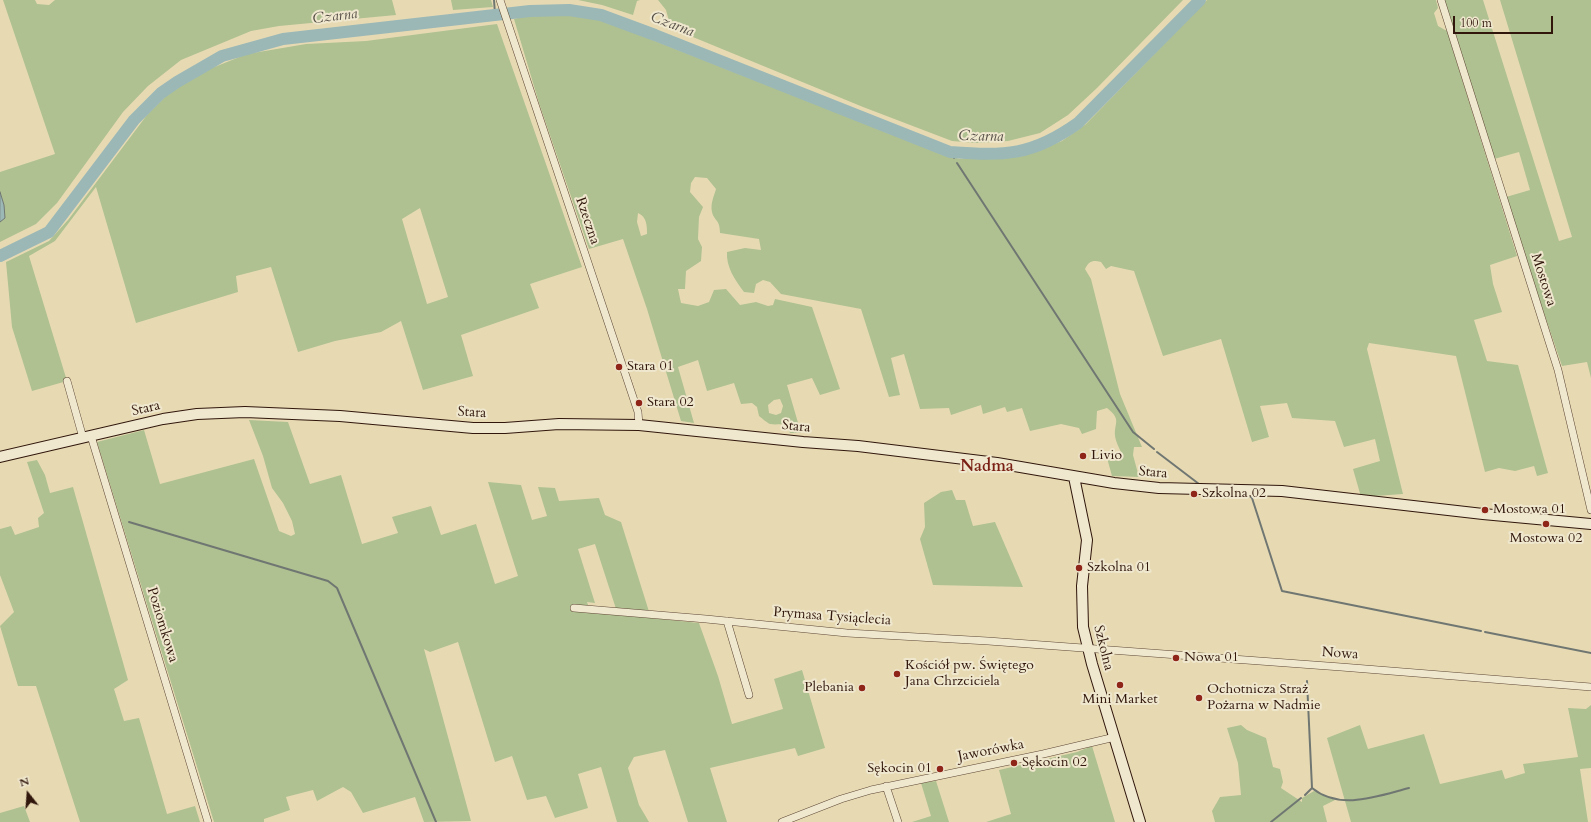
<!DOCTYPE html>
<meta charset="utf-8">
<style>
body{margin:0}
#map{position:relative;width:1591px;height:822px;overflow:hidden;background:#e7dab3;font-family:Cardo,serif}
canvas{display:block}
.north{position:absolute;left:8px;top:774px;width:40px;height:40px;-webkit-text-stroke:3px #efe7ce;paint-order:stroke;rotate:343deg;font-size:11px;font-weight:700;line-height:16px;text-align:center;color:#30160b}
.north::after{content:'';display:block;margin:auto;width:14px;height:18px;background:#30160b;clip-path:polygon(50% 0,100% 100%,50% 72%,0 100%)}
.scale{position:absolute;left:1453px;top:16px;width:100px;height:18px;box-sizing:border-box;border:2px solid #30160b;border-top:0;padding-left:5px;font-size:12px;line-height:14px;white-space:nowrap;color:#30160b;-webkit-text-stroke:3px #efe7ce;paint-order:stroke}
</style>
<div id="map">
<canvas width="1591" height="822"></canvas>
<div class="north">N</div>
<div class="scale">100 m</div>
</div>
<script>
const c = document.querySelector('canvas').getContext('2d');
c.lineJoin = 'round';
function fillPath(path, color) { c.fillStyle = color; c.fill(path, 'evenodd'); }
function strokePath(path, color, width, dash) { c.strokeStyle = color; c.lineWidth = width; c.lineCap = dash ? 'butt' : 'round'; c.setLineDash(dash || []); c.stroke(path); }
function drawText(font, color, halo, rows, align = 'center') {
  c.font = font + ' Cardo,serif'; c.lineWidth = 4; c.setLineDash([]); c.textBaseline = 'middle'; c.strokeStyle = halo; c.fillStyle = color; for (const [text, x, y, turn = 0] of rows) {
    c.save(); c.translate(x, y); c.rotate((+turn || 0) * Math.PI / 180); c.textAlign = isNaN(turn) ? turn : align; if (halo) c.strokeText(text, 0, 0); c.fillText(text, 0, 0); c.restore();
  }
}
fillPath(new Path2D(`
 M3,0H35L37,4L49,5L55,0H392L396,15L279,26L251,31L181,60L148,86L123,112L57,203L36,224L0,242V222L4,205L0,192V172L55,154Z
 M451,0H491L493,7L453,10Z
 M578,0H640L637,1L633,15L602,5Z
 M658,0H1183L1097,88L1068,115L1040,133L1008,141L977,143L952,141L863,107L671,28L666,10Z
 M1207,0H1436L1438,8L1434,13L1438,26L1447,31L1517,256L1490,265L1493,284L1502,312L1474,320L1487,361L1518,365L1548,473L1537,476L1534,466L1515,471L1499,468L1485,472L1456,356L1369,343L1367,349L1403,494L1361,497L1353,469L1380,461L1375,439L1344,447L1335,421L1292,418L1287,403L1260,406L1269,437L1252,442L1221,339L1163,356L1134,271L1111,266L1106,269L1101,262C1093,260 1089,261 1085,269L1091,279L1120,394L1142,447H1134L1133,455L1139,477L1112,476L1107,458L1123,457C1121,451 1116,443 1115,436C1114,422 1122,420 1107,408L1097,411L1096,429L1082,434L1079,428L1061,424L1030,431L1022,408L1007,412L1005,407L983,414L981,405L951,415L949,408L920,409L904,354L891,358L900,395L889,397L861,309L781,294L770,282L763,280L756,284L754,293L744,292C735,280 726,267 727,252L745,248L761,250L759,239L720,233C720,219 714,221 712,212C710,204 714,196 716,189L707,178L695,177L691,183L690,192L703,207L699,217L698,239L702,247L701,261L686,271L685,289H678L681,303L698,306L709,302L714,290L726,289L740,305L756,302L768,306L773,305L775,299L812,307L840,389L820,395L812,378L787,385L801,433H790C784,420 781,426 770,424C767,423 762,418 759,416L757,407L752,403L741,404L734,383L707,391L698,360L678,367L694,423L681,421L647,309L623,239L589,249L539,103L514,19L526,16L562,14L599,19L899,137L959,159L1002,158L1034,152L1062,141L1086,124ZM638,213C647,217 647,226 647,234L641,236L637,222ZM780,399L783,406L781,413L776,415L769,413L768,405L774,400Z
 M1444,0H1483L1559,241L1572,237L1500,0H1591V378L1587,362L1562,366L1524,254L1506,197L1530,190L1519,152L1494,159Z
 M497,24L582,267L530,284L539,308L461,335L473,376L423,390L401,321L381,332L335,341L298,352L271,267L236,276L238,292L136,323L96,187L55,241L29,256L67,381L32,391L12,327L6,262L49,241L68,220L147,115L174,88L207,70L247,54L306,44L366,41ZM420,208L448,297L427,304L402,219Z
 M249,420L288,422L310,484L341,475L362,544L398,533L392,517L431,506L441,535L476,524L495,584L518,576L488,482L521,485L532,520L547,516L538,487L555,488L559,501L599,498L605,515L621,522L651,618L699,623L718,676L732,724L783,709L774,679L802,670L825,748L798,756L795,748L710,768L727,822H688L665,750L634,757L628,768L639,805L649,822H617L601,767L578,774L588,808L555,818L546,796L527,800L512,756L495,762L458,642L430,652L424,649L471,821L424,822L415,797L363,813L351,792L343,787L317,801L313,790L286,797L290,810L264,819V822H214L97,442L144,430L160,484L254,459L279,531L291,536L295,534L292,521L283,503L272,488L263,456ZM595,544L618,615L591,613L587,602L595,603L578,549Z
 M37,460L45,475L50,493L73,487L128,680L114,689L124,721L139,718L167,814L195,806L200,822H80L36,686H18L0,626L14,612L0,575V529L11,526L15,535L39,527L38,518L44,513L27,462Z
 M952,490L956,500H965L973,526L995,522L1023,587L933,585L920,539L925,527L924,503L941,492Z
 M1591,705V768L1580,769L1588,822H1351L1327,738L1360,725L1368,749L1424,734L1440,784L1502,770L1505,779L1525,773L1523,764L1578,757L1568,708L1586,709Z
 M1241,725L1247,730L1266,738L1273,767L1280,769L1283,782L1281,788L1302,802V798L1314,791L1335,800L1323,806L1327,822H1215L1212,811L1220,797L1241,795L1238,763L1227,728Z
 M1092,746L1115,822H986L1011,814L999,770L1077,752Z
 M936,781L949,822H912L931,816L921,783Z
 M24,806L30,822H0V813Z`), '#afc191');
const water = new Path2D(`
 M0,192L4,205L5,218L0,222Z`);
fillPath(water, '#9bb8b7');
strokePath(water, '#707772', 1);
strokePath(new Path2D(`
 M494,0L495,14
 M950,152L954,158
 M957,163L1133,432L1154,449
 M1157,452L1199,484
 M1210,496L1212,498L1250,496L1252,498L1282,591L1481,631
 M129,522L328,581L337,588L436,822
 M1485,632L1591,653
 M1312,788C1340,811 1378,796 1409,788
 M1305,795L1312,788L1307,681
 M1271,822L1301,798`), '#707772', 2);
strokePath(new Path2D(`
 M0,256L49,232L134,120L161,93L177,82L222,56L283,39L530,11L569,10L601,15L655,35L950,152C1005,156 1032,156 1078,123L1200,0`), '#9bb8b7', 12);
const street = new Path2D(`
 M500,0L638,412L639,425
 M1441,0L1558,370L1591,510
 M67,381L83,438
 M91,436L208,822
 M574,608L706,619L847,633L988,641L1341,667L1591,687
 M727,621L749,695
 M886,786L898,822
 M782,822L841,799L871,790L1043,754L1115,737`);
const secondary = new Path2D(`
 M0,457L163,419L197,414L245,412L340,416L473,428H505L559,424L639,425L803,442L858,446L997,463L1114,483L1159,488L1282,491L1483,514L1591,524
 M1074,477L1087,540L1082,586L1083,627L1092,664L1140,822`);
strokePath(street, '#5e4735', 8);
strokePath(secondary, '#30160b', 12);
strokePath(street, '#efe7ce', 7);
strokePath(secondary, '#efe7ce', 10);
for (const [x, y, r, color] of [
 [619,367,4,"#8f2418"],
 [639,403,4,"#8f2418"],
 [1083,456,4,"#8f2418"],
 [1194,494,4,"#8f2418"],
 [1485,510,4,"#8f2418"],
 [1546,524,4,"#8f2418"],
 [1079,568,4,"#8f2418"],
 [1176,658,4,"#8f2418"],
 [897,674,4,"#8f2418"],
 [1120,685,4,"#8f2418"],
 [862,688,4,"#8f2418"],
 [1199,698,4,"#8f2418"],
 [1014,763,4,"#8f2418"],
 [940,769,4,"#8f2418"]
]) { const dot = new Path2D(); dot.arc(x, y, r, 0, 2 * Math.PI); c.fillStyle = color; c.fill(dot); strokePath(dot, '#efe7ce', 1.5); }
drawText('14px', '#30160b', '#efe7ce', [
 ["Rzeczna",587,221,71],
 ["Mostowa",1543,280,72],
 ["Stara",146,409,-13],
 ["Stara",472,413,3],
 ["Stara",796,427,6],
 ["Stara",1153,473,5],
 ["Prymasa Tysiąclecia",832,617,4],
 ["Poziomkowa",162,625,73],
 ["Szkolna",1103,648,76],
 ["Nowa",1340,654,4],
 ["Jaworówka",991,751,-11]
]);
drawText('14px', '#30160b', '#efe7ce', [
 ["Stara 01",627,367],
 ["Stara 02",647,403],
 ["Livio",1091,456],
 ["Szkolna 02",1202,494],
 ["Mostowa 01",1493,510],
 ["Mostowa 02",1546,539,"center"],
 ["Szkolna 01",1087,568],
 ["Nowa 01",1184,658],
 ["Kościół pw. Świętego",905,666],
 ["Jana Chrzciciela",905,682],
 ["Plebania",854,688,"right"],
 ["Ochotnicza Straż",1207,690],
 ["Pożarna w Nadmie",1207,706],
 ["Mini Market",1120,700,"center"],
 ["Sękocin 02",1022,763],
 ["Sękocin 01",932,769,"right"]
], 'left');
drawText('italic 15px', '#554f47', '#efe7ce', [
 ["Czarna",335,17,-7],
 ["Czarna",672,25,21],
 ["Czarna",981,137,1]
]);
drawText('bold 16px', '#7a1f14', '#efe7ce', [
 ["Nadma",987,467]
]);
</script>
